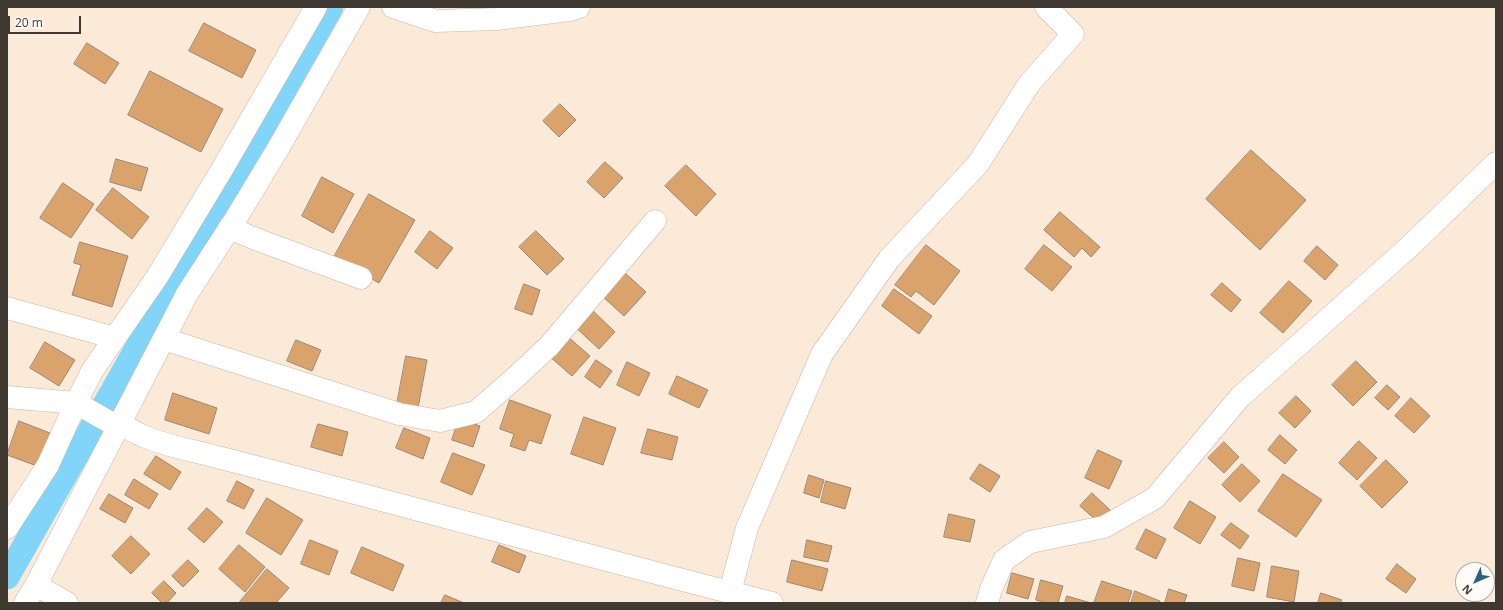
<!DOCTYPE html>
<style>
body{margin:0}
#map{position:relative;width:1503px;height:610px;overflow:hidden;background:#fcead9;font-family:"Open Sans",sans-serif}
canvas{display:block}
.frame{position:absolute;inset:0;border:8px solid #403932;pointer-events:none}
.north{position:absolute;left:1455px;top:562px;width:40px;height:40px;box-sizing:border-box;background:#fefaf7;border:1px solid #b2ada8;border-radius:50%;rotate:225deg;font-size:11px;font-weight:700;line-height:16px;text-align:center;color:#403932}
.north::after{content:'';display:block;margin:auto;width:14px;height:18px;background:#29647c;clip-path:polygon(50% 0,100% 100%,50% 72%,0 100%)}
.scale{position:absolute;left:8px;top:16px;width:73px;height:18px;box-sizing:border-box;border:2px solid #403932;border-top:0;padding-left:5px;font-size:12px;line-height:14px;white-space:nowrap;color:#403932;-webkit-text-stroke:3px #fefaf7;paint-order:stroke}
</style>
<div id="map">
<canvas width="1503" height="610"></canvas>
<div class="frame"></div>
<div class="north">N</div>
<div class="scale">20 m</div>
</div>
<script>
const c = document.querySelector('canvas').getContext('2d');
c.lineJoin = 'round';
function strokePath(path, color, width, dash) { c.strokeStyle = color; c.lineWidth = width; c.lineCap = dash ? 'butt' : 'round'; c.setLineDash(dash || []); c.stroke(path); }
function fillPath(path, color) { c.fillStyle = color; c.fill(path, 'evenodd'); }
strokePath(new Path2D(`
 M7,577L331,7`), '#81d5f9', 25);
const building = new Path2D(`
 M204,23L256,50L242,78L189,51Z
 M87,43L119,63L105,84L74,64Z
 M150,71L223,109L201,152L128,115Z
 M560,104L576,120L559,137L543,121Z
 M1251,150L1306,200L1260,250L1206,199Z
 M116,159L148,168L141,191L110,182Z
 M605,162L623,178L604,198L587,182Z
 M686,165L716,194L696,216L665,186Z
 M322,177L354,194L333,233L302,216Z
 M63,183L94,204L71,238L40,218Z
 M113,188L149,217L132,239L96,210Z
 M369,194L415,220L379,283L334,257Z
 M1060,212L1100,247L1091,257L1082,248L1074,257L1044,230Z
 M430,231L453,248L437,269L415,252Z
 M536,231L564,259L547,275L519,247Z
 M80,242L128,256L112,307L72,295L81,265L74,263Z
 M926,245L960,271L934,305L916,291L911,297L895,285Z
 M1044,245L1072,267L1052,291L1025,269Z
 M1317,246L1338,265L1325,280L1304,261Z
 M624,272L646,292L624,316L602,296Z
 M1289,281L1312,301L1283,333L1260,313Z
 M1222,283L1241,300L1231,312L1211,295Z
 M524,284L540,290L532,315L515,309Z
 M894,289L932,316L919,334L882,306Z
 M590,308L615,332L599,349L574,326Z
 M567,336L590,356L572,376L549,356Z
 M296,340L321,350L312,371L287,361Z
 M45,342L75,360L59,386L30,368Z
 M406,356L427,360L418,408L397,404Z
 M596,360L612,371L600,388L585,377Z
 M1356,361L1377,382L1353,406L1332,385Z
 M627,362L650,373L639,396L617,385Z
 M677,376L708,390L699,408L669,394Z
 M1387,385L1400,397L1388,410L1375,398Z
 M173,393L217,408L209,434L165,420Z
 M1296,396L1311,411L1295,428L1279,413Z
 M1411,398L1430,416L1414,433L1395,416Z
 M510,400L551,415L541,444L529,440L525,451L510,446L514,434L500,429Z
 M584,417L616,428L603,465L571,454Z
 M459,419L480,426L473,447L452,440Z
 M19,421L50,433L37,466L7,455Z
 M318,424L348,432L342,456L311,447Z
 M404,428L430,438L423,459L396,448Z
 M648,429L678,437L672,460L641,453Z
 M1280,435L1297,450L1285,464L1268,450Z
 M1359,441L1377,458L1357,480L1339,463Z
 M1224,442L1239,457L1224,473L1208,458Z
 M1098,450L1122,461L1109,489L1085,478Z
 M453,453L485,465L472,495L441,482Z
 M156,456L181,472L170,490L144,474Z
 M1386,460L1408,482L1382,508L1360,486Z
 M980,464L1000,476L990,492L970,479Z
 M1242,464L1260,481L1240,502L1222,485Z
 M1283,474L1322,500L1296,537L1258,511Z
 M809,475L824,480L819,498L804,493Z
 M134,479L158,494L149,509L125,495Z
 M237,481L254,490L244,509L227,501Z
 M826,481L851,488L845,509L821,502Z
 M1092,493L1110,510L1099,523L1080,506Z
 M109,494L133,508L125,523L100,509Z
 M267,498L303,520L281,555L246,533Z
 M1190,501L1216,517L1200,544L1174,528Z
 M207,508L223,522L204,543L188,529Z
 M949,514L975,520L970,542L944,537Z
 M1231,523L1249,536L1240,549L1221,535Z
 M1146,529L1166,539L1156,559L1136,549Z
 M131,536L150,554L131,574L112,556Z
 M310,540L338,551L329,575L301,564Z
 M807,540L832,546L828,562L804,557Z
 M239,545L265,567L245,592L219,569Z
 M499,545L526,556L519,573L492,562Z
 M362,547L404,565L393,591L351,573Z
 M1238,558L1260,563L1254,591L1232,586Z
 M188,560L199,571L183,587L172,576Z
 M792,560L828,569L822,591L787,582Z
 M1397,564L1416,579L1406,593L1386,579Z
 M1272,566L1299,571L1294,602L1267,597Z
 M267,569L289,588L276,603H239Z
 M1012,573L1034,579L1028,599L1007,593Z
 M1041,580L1063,586L1058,603H1046L1036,600Z
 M164,581L176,593L167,603H162L152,593Z
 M1102,581L1132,591L1128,603H1094Z
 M1169,589L1187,595L1184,603H1165Z
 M1135,591L1160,601L1159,603H1131Z
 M1321,593L1342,600L1340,603H1318Z
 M445,595L464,603H441Z
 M1067,596L1091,603H1065Z`);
fillPath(building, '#d9a36b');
strokePath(building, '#988878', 1);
const street = new Path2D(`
 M393,7L436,21L496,19L570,10L579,7
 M229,228L261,241L361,278
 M7,308L115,338
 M164,339L399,414L440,421L476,412L516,377L549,346L655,221
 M7,397L76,403L113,424C123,423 131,431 141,435C164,446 192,450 217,457C402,504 586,556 772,603
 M7,528L48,465L76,403L92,371L157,277L221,171L316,7
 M36,585L67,603
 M730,592L747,528L822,354L889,259L978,164L1029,84L1073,34L1046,7
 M25,603L36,585L187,294L238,215L279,147L359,7
 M987,603L991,589L1004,560L1030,542L1104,527L1155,498L1240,397L1408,248L1496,163`);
strokePath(street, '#c8b7a6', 23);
strokePath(street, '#fff', 22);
</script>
